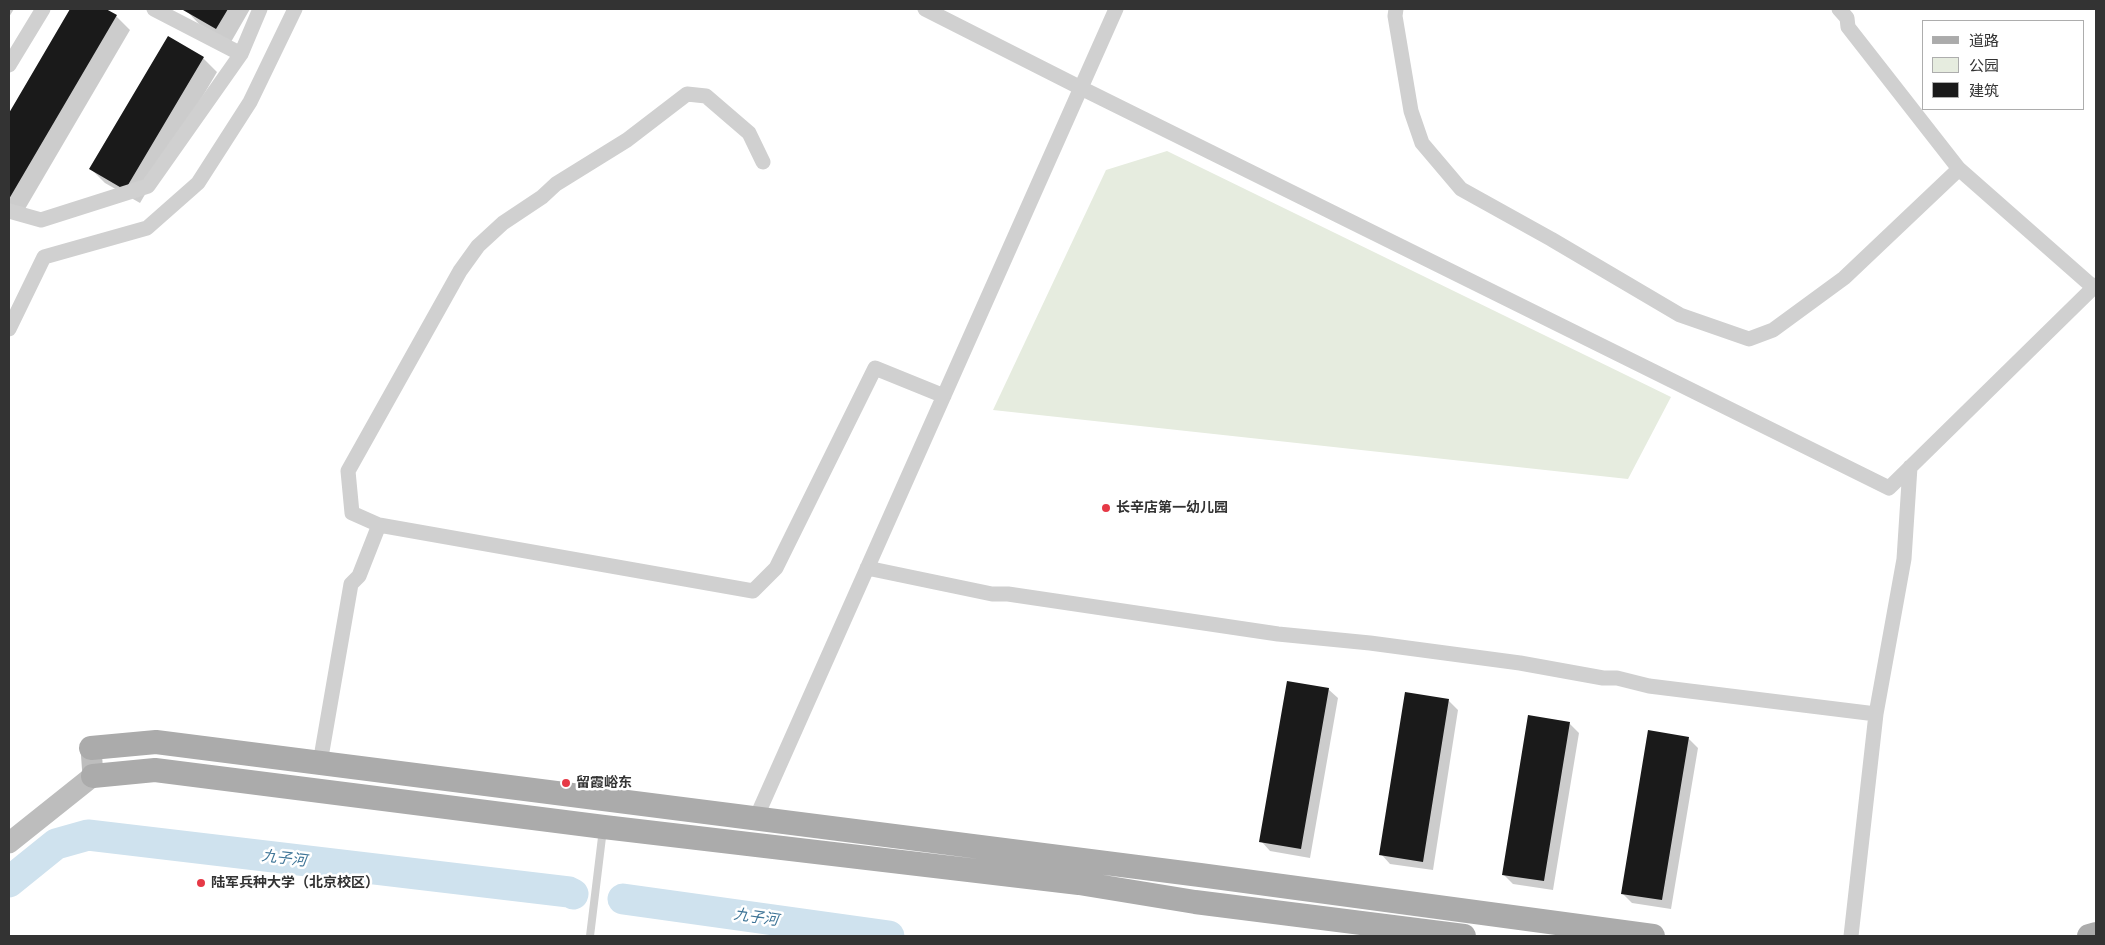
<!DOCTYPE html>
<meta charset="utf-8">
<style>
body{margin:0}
#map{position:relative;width:2105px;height:945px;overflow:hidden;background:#fff;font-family:"Archivo Narrow","Noto Sans SC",sans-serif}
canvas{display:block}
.frame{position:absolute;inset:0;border:10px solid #333;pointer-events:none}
.legend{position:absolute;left:1922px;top:20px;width:162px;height:90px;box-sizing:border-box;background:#fff;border:1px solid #adadad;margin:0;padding:6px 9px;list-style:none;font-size:15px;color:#333}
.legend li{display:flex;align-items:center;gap:10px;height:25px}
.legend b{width:25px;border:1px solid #adadad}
</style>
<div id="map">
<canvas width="2105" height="945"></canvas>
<div class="frame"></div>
<ul class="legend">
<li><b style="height:6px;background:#ababab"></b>道路</li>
<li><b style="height:14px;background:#e6ecdf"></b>公园</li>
<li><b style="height:14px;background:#1a1a1a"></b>建筑</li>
</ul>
</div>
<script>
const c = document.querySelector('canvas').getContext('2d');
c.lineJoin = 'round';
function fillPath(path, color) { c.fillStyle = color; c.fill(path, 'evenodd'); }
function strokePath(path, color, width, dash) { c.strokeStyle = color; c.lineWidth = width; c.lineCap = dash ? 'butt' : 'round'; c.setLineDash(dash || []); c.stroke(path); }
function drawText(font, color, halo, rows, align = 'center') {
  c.font = font + ' "Archivo Narrow","Noto Sans SC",sans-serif'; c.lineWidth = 5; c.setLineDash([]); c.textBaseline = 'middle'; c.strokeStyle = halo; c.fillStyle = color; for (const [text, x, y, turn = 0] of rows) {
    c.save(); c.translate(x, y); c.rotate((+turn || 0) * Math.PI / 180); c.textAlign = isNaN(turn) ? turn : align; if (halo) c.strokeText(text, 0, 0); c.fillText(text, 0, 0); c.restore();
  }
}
fillPath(new Path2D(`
 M1167,151L1671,397L1628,479L993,410L1106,170Z`), '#e6ecdf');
fillPath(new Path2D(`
 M9,9H14L9,17Z
 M72,9H104L116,16L130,30L18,221L9,215V116Z
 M185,9H250L231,42L199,24Z
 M203,58L217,72L140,203L105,183L91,169Z
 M1328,689L1338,698L1310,858L1270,851L1261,841Z
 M1448,700L1458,710L1433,870L1390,864L1381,854Z
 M1569,723L1579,733L1553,890L1513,884L1503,874Z
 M1688,738L1698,748L1671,909L1632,903L1622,893Z`), '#0003');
strokePath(new Path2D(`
 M9,882L56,844L88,835L569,892L573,894
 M623,899L889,936`), '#cfe2ee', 31);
fillPath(new Path2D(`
 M70,9H106L117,15L9,199V113Z
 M184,9H228L216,29L183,10Z
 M168,36L204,57L125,190L89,169Z
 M1287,681L1329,688L1301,849L1259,842Z
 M1405,692L1449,699L1423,862L1379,855Z
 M1528,715L1570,722L1544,881L1502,875Z
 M1648,730L1689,737L1662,900L1621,894Z`), '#1a1a1a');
strokePath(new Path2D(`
 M590,936L603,829`), '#d0d0d0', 8);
strokePath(new Path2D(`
 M154,9L241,54
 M925,9L1081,88L1889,488L2096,285
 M1396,9L1395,16L1411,111L1422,143L1461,189L1551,239L1680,315L1749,339L1773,330L1844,278L1959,169
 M1839,9L1847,18L1848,27L1959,169L2093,287
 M9,65L43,9
 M763,162L749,133L706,96L687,94L627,140L556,184L542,197L503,223L478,246L460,271L348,471L352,513L379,525L753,591L776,568L875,368L944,396
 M9,211L41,220L148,186L241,54L260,9
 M9,329L44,257L147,228L198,183L250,102L295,9
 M867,568L992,594H1008L1278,634L1370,643L1520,663L1603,678H1617L1649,686L1876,714
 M320,763L351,584L359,576L379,525
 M756,818L1116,9
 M1851,936L1876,714L1904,559L1910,467`), '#d0d0d0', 15);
strokePath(new Path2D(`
 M9,843L93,776L91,748`), '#bdbdbd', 21);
strokePath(new Path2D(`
 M91,748L156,742L1200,875L1653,936
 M93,776L155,770L604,827L1079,883L1195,902L1464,936
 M2089,936L2096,934`), '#ababab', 24);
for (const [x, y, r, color] of [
 [1106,508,5,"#e63946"],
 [566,783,5,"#e63946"],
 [201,883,5,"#e63946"]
]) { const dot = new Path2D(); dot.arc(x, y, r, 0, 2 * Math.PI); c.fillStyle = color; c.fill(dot); strokePath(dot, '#fff', 2); }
drawText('bold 14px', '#333', '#fff', [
 ["长辛店第一幼儿园",1116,508],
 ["留霞峪东",576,783],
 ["陆军兵种大学（北京校区）",211,883]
], 'left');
drawText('italic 15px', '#3f7597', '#fff', [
 ["九子河",284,859,7],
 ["九子河",756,918,8]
]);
</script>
